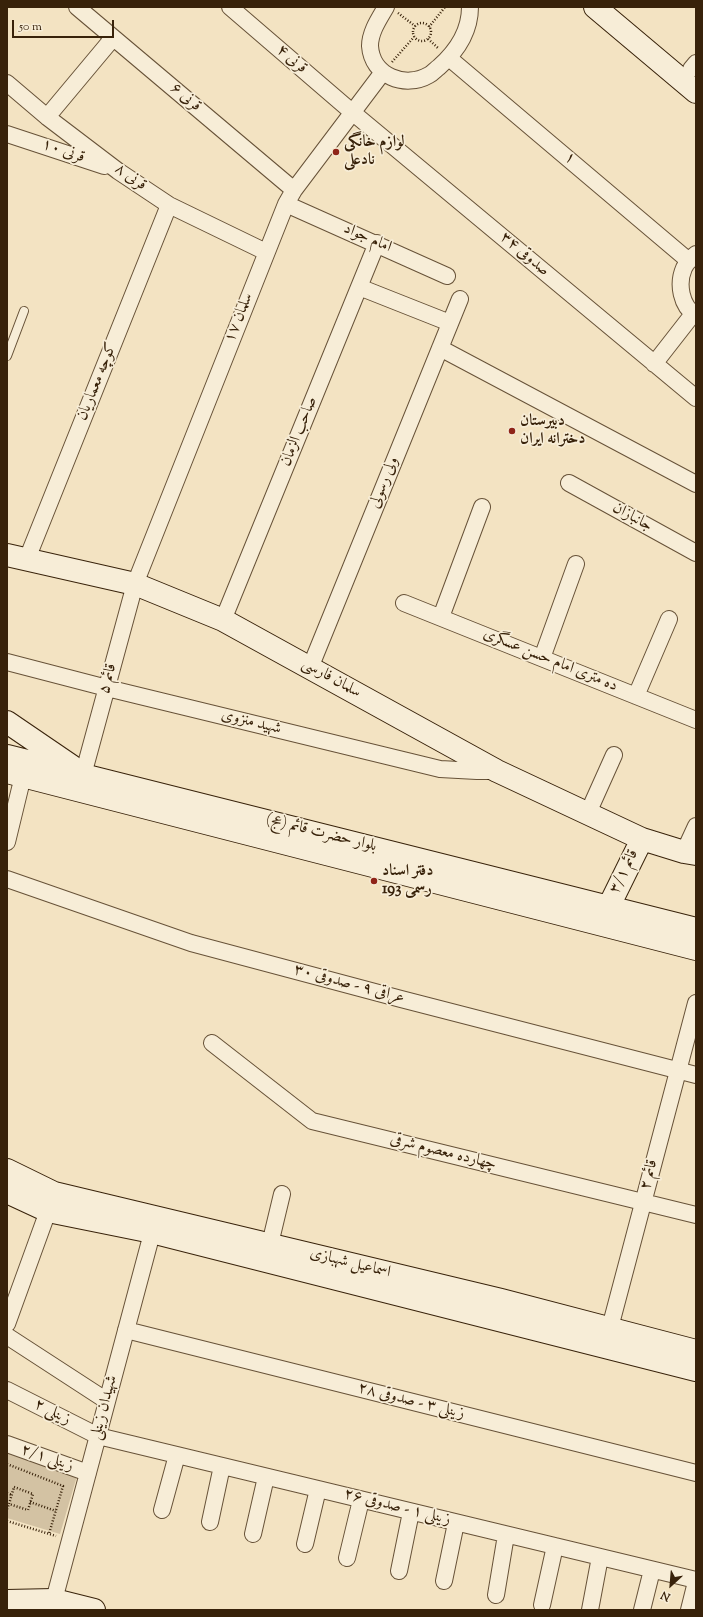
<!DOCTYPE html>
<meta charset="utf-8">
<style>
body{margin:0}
#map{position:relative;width:703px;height:1617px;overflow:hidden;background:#f3e3c2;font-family:"Sorts Mill Goudy",serif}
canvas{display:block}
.frame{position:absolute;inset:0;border:8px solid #38220a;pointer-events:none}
.north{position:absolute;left:651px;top:1565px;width:40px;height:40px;-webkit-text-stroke:3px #f7edd7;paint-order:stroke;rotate:206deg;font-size:11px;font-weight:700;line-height:16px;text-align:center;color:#38220a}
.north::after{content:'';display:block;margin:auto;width:14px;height:18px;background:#38220a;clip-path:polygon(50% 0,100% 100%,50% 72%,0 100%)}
.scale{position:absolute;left:12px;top:20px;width:102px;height:18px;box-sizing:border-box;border:2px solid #38220a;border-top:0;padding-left:5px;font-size:12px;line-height:14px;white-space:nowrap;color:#38220a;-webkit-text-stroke:3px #f7edd7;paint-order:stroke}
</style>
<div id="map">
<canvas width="703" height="1617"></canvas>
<div class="frame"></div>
<div class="north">N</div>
<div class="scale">50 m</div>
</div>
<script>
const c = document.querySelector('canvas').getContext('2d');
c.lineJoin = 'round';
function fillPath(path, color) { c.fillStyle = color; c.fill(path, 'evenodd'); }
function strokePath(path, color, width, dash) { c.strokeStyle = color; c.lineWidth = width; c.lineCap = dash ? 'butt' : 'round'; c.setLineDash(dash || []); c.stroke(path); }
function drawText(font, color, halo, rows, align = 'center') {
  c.font = font + ' "Sorts Mill Goudy",Amiri,serif'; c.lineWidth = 3.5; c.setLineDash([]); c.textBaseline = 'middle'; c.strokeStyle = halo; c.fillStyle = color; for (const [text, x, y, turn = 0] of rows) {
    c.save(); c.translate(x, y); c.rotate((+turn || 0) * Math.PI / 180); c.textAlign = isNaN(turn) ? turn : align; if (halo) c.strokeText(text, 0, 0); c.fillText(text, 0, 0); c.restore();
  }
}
fillPath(new Path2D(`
 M7,1450L77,1476L60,1534L7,1518Z`), '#d3c2a3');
const lane = new Path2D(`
 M7,356L24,311`);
const street = new Path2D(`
 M77,7L294,190
 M230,7L352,112L696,398
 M386,7C379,19 370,32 370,46C372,76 405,89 429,75C433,73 436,69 439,67C457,51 470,32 470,7
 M449,58L689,261
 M691,69L696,63
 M7,83L47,117L118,171L169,205L266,252
 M47,117L113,38
 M7,134L104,166
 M286,204L447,276
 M696,254C691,258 687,262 684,268C677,284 681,306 696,316
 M359,287L450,323
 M440,348L696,484
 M654,364L693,314
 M569,483L696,553
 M27,559L169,205
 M404,603L696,720
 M441,617L482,507
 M223,620L377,243
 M542,658L576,564
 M7,662L107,688L440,769L477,771H496
 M310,668L460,299
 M636,696L669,619
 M83,775L135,584L286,204L294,190L383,72
 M588,813L614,755
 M7,842L23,776
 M684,852L696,826
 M7,879L191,943L401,999L696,1075
 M212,1043L312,1121L696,1215
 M270,1244L282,1194
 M7,1324L48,1211
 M126,1330L696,1473
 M7,1336L107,1401
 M607,1339L696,1003
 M7,1390L98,1436L696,1580
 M7,1444L88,1473
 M162,1510L177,1455
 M210,1522L222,1466
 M253,1534L266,1477
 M305,1544L318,1489
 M347,1558L361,1500
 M399,1571L411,1512
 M444,1581L456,1523
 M496,1595L506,1535
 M54,1600L155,1222
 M542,1605L555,1546
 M590,1610L600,1557
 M642,1610L652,1570
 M689,1610L696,1582`);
const secondary = new Path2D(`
 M595,7L696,92
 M7,555L135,584L223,620L497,771L642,839L684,852L696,854
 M7,722L73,767
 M7,756L696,929
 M7,772L696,949
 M609,906L642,839
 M7,1170L54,1193L501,1300L696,1351
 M7,1192L48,1211L152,1232L696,1370
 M7,1601L54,1600L94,1610`);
strokePath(lane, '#675238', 10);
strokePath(street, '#675238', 18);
strokePath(secondary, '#38220a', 24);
strokePath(new Path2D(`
 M398,13L415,26
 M413 32a9 9 0 1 1 18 0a9 9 0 1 1-18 0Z
 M429,27L445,7
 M428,39L438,48
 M392,62L414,37
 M7,1464L63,1486L49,1534
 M14,1487L33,1494L28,1510L9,1504Z
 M7,1493L12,1495
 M30,1502L56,1511
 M7,1509L9,1504
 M7,1521L56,1536`), '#38220a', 2.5, [1, 2]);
strokePath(lane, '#f7edd7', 8);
strokePath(street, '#f7edd7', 16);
strokePath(secondary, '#f7edd7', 22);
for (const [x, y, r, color] of [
 [336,152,4,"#8f2418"],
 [512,431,4,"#8f2418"],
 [374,881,4,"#8f2418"]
]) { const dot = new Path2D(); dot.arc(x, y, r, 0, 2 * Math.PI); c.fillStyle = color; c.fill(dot); strokePath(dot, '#f7edd7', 1.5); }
drawText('16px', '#38220a', '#f7edd7', [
 ["قرنی ۴",291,60,41],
 ["قرنی ۶",185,98,40],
 ["قرنی ۱۰",63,152,19],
 ["۱",569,159,40],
 ["قرنی ۸",130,178,35],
 ["امام جواد",367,239,24],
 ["صدوقی ۳۴",524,255,40],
 ["سلمان ۱۷",240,318,-68],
 ["کوچه معماریان",98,382,-68],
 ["صاحب الزمان",300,432,-68],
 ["ولی رسولی",385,483,-68],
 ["جانبازان",632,518,29],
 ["ده متری امام حسن عسگری",550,661,22],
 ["قائم ۵",109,679,-75],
 ["سلمان فارسی",331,679,29],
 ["شهید منزوی",251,723,14],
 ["بلوار حضرت قائم (عج)",321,834,14],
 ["قائم ۳/۱",625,872,-64],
 ["عراقی ۹ - صدوقی ۳۰",349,985,15],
 ["چهارده معصوم شرقی",443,1153,14],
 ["قائم ۲",650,1175,-75],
 ["اسماعیل شهبازی",350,1264,14],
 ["زینلی ۳ - صدوقی ۲۸",411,1402,14],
 ["شهیدان زینلی",105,1408,-75],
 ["زینلی ۲",52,1413,27],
 ["زینلی ۲/۱",47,1459,19],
 ["زینلی ۱ - صدوقی ۲۶",397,1508,14]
]);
drawText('bold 16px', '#38220a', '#f7edd7', [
 ["لوازم خانگی",344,143],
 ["نادعلی",344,161],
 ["دبیرستان",520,422],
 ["دخترانه ایران",520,440],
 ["دفتر اسناد",382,872],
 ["رسمی 193",382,890]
], 'left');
</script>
